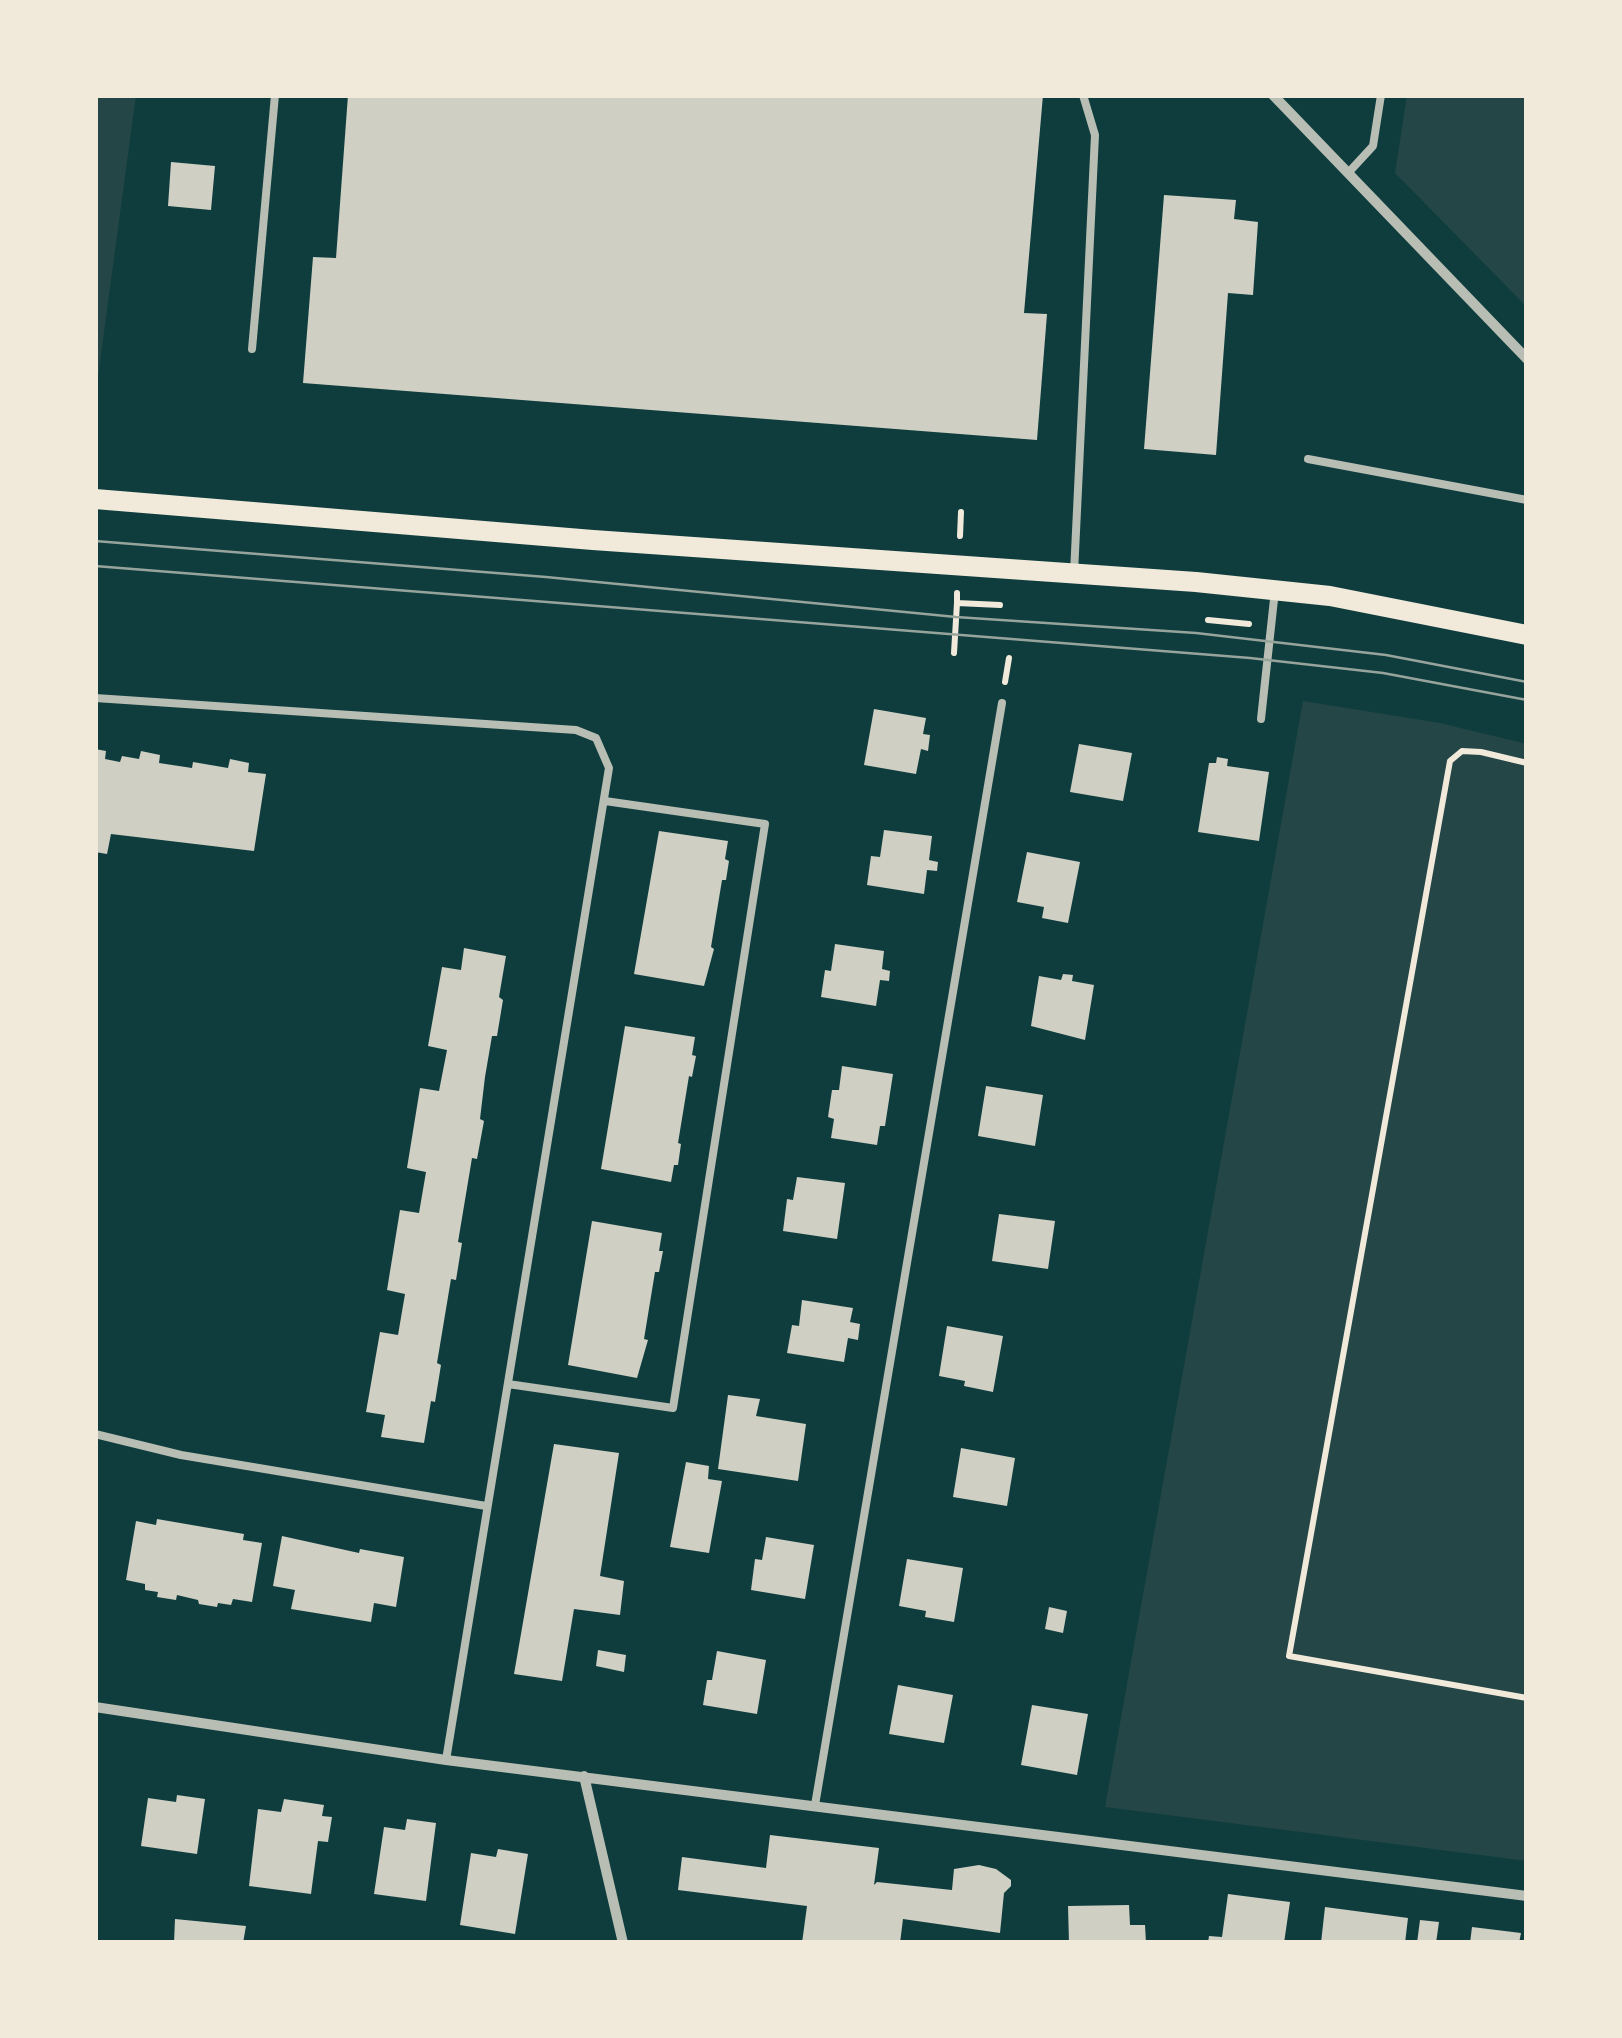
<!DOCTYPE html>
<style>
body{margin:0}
#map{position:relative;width:1622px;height:2038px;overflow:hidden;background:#0f3d3e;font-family:Literata,serif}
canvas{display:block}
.frame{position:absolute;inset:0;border:98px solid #f1e9da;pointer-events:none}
</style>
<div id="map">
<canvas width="1622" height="2038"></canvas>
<div class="frame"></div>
</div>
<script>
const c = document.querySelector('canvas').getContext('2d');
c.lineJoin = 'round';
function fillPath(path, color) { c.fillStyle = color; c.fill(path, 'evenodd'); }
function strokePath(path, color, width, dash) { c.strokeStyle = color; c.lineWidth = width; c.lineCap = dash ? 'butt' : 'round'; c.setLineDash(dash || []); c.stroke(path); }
fillPath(new Path2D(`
 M95,95H136L95,399Z
 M1407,95H1527V307L1395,173Z
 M1303,701L1440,723L1527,744V1861L1105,1807Z`), '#244646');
fillPath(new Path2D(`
 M348,95H1043L1024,313L1047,314L1037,440L303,383L313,257L336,258Z
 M171,162L215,166L211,210L168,206Z
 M1164,195L1236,200L1234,219L1258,222L1253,295L1228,293L1216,455L1144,449Z
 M874,709L926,718L923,734L930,735L928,751L921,749L916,774L864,765Z
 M1079,744L1132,753L1123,801L1070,792Z
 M95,749L106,751L105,759L120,762L122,756L139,759L141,751L160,755L159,763L192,768L193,762L228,768L230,759L249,763L248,772L266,774L254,851L111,834L107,854L95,852Z
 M1217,757L1228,759L1227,766L1269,772L1259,841L1198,832L1209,763H1216Z
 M884,830L932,836L929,860L938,862L937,871L927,870L924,894L867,885L871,856L880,857Z
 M659,831L728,841L725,859L729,861L726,880H722L711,947L714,949L704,986L634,974Z
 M1027,852L1080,862L1068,923L1042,918L1044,907L1017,902Z
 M835,944L884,951L882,969L890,971L889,981L880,980L876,1006L821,997L825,970L831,971Z
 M464,948L506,956L499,997L503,1000L497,1036H492L485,1077L480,1119L484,1121L477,1159L472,1158L458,1242L462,1243L456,1280L451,1279L437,1363L441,1365L435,1402L431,1401L424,1443L381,1437L385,1415L366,1412L380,1332L398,1335L405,1294L387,1290L400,1210L419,1213L426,1172L407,1168L420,1088L439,1091L447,1050L428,1046L442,967L461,970Z
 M1063,974L1073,975L1072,981L1094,985L1085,1040L1031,1026L1039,976L1061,980Z
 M625,1026L695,1037L692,1055L696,1056L692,1077L689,1076L678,1143L681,1144L678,1165H674L671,1182L601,1169Z
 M842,1066L893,1074L885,1126H880L877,1145L831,1138L834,1119L828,1117L832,1090H839Z
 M986,1086L1043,1095L1035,1146L978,1136Z
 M797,1177L845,1183L837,1239L783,1231L787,1199L793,1200Z
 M999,1214L1055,1221L1048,1269L992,1261Z
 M592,1221L662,1233L659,1251H663L659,1272H655L644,1339L648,1340L637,1378L568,1365Z
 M802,1300L853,1308L850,1322L860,1324L858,1340L848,1338L844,1362L787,1353L792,1325L799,1326Z
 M947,1326L1003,1336L993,1392L964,1386L965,1381L939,1376Z
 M728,1395L760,1399L756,1416L806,1424L798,1481L718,1469Z
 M554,1444L619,1453L600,1576L624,1581L620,1615L574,1609L562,1681L514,1674Z
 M961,1448L1015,1458L1007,1506L953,1497Z
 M686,1462L709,1466L708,1479L722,1481L709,1553L670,1547Z
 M157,1519L244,1534L243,1540L262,1543L252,1602L233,1599L231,1605L218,1603L217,1607L199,1604L198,1600L177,1595L176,1600L157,1597L158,1592L145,1590V1584L126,1580L136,1521L156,1525Z
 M282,1536L359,1553L360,1549L404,1557L396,1607L374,1603L371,1622L291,1609L295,1590L273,1586Z
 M766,1537L814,1545L805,1599L751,1590L755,1559L762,1560Z
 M907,1559L963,1568L954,1622L925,1617L926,1611L899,1606Z
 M1049,1607L1067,1611L1063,1633L1045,1629Z
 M598,1650L626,1655L624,1672L596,1666Z
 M717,1651L766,1660L757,1714L703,1705L707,1680H712Z
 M898,1685L953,1695L944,1743L889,1734Z
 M1032,1705L1088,1714L1077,1775L1021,1765Z
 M177,1795L205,1799L197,1854L141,1846L148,1798L176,1802Z
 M284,1799L324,1805L322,1816L332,1817L328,1842L318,1841L311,1894L249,1886L258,1809L281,1812Z
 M407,1819L436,1823L426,1901L374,1894L384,1827L405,1830Z
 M770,1835L879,1848L874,1885L877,1882L952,1890L954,1869L979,1865L996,1869L1011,1880V1886L1004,1893L1000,1933L903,1919L900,1943H802L807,1906L678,1890L682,1857L766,1868Z
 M498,1849L528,1854L515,1934L460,1925L471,1853L496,1857Z
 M1228,1894L1290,1902L1284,1943H1208L1209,1936L1222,1937Z
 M1129,1905L1130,1925H1145L1146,1943H1069L1068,1906Z
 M1325,1907L1408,1918L1405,1943H1321Z
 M175,1919L246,1926L243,1943H174Z
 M1420,1920L1439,1922L1436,1943H1417Z
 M1472,1927L1521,1933L1519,1943H1470Z`), '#cfcfc3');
strokePath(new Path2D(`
 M960,536L961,512
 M957,593V603L1000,605
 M1208,620L1249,624
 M954,653L957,603
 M1005,682L1009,658
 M1527,763L1481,752L1462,751L1450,761L1289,1656L1527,1698`), '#f1e9da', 6);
strokePath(new Path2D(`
 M1349,172L1373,146L1381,95
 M252,349L275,95
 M1308,459L1527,500
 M1074,573L1095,135L1083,95
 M95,698L576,730L596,738L609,768L446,1760
 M1261,719L1275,590
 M508,1384L673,1408L765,824L605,801
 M95,1434L181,1455L486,1506
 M815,1805L1002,703`), '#b8beb3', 8);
strokePath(new Path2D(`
 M1273,95L1527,359
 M95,1707L446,1760L1527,1896
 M584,1776L623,1943`), '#b8beb3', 10);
strokePath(new Path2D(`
 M95,499L593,540L1196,582L1330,596L1527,635`), '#f1e9da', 20);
strokePath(new Path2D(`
 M95,541L546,577L956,617L1196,633L1386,655L1527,682
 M95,566L1250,658L1383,673L1527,700`), '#97a49c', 2.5);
</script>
